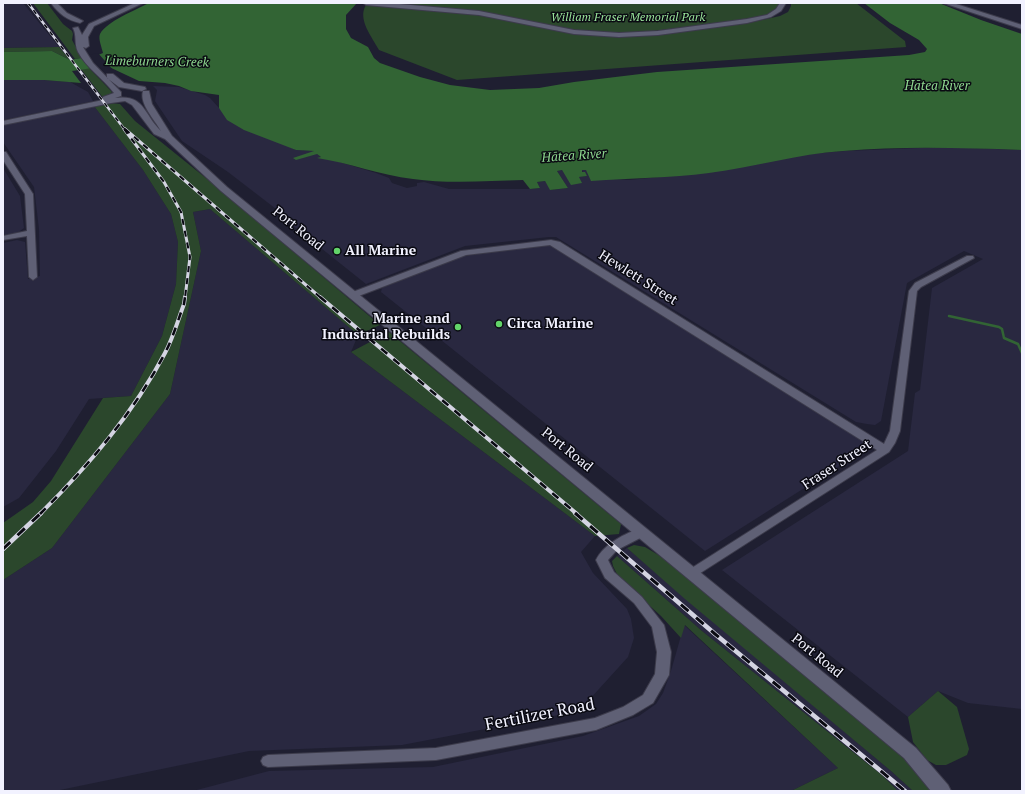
<!DOCTYPE html>
<meta charset="utf-8">
<style>
body{margin:0}
#map{position:relative;width:1025px;height:794px;overflow:hidden;background:#1f1f31;font-family:"PT Serif",serif}
canvas{display:block}
.frame{position:absolute;inset:0;border:4px solid #f2f2ff;pointer-events:none}
</style>
<div id="map">
<canvas width="1025" height="794"></canvas>
<div class="frame"></div>
</div>
<script>
const c = document.querySelector('canvas').getContext('2d');
c.lineJoin = 'round';
function fillPath(path, color) { c.fillStyle = color; c.fill(path, 'evenodd'); }
function strokePath(path, color, width, dash) { c.strokeStyle = color; c.lineWidth = width; c.lineCap = dash ? 'butt' : 'round'; c.setLineDash(dash || []); c.stroke(path); }
function drawText(font, color, halo, rows, align = 'center') {
  c.font = font + ' "PT Serif",serif'; c.lineWidth = 3; c.setLineDash([]); c.textBaseline = 'middle'; c.strokeStyle = halo; c.fillStyle = color; for (const [text, x, y, turn = 0] of rows) {
    c.save(); c.translate(x, y); c.rotate((+turn || 0) * Math.PI / 180); c.textAlign = isNaN(turn) ? turn : align; if (halo) c.strokeText(text, 0, 0); c.fillText(text, 0, 0); c.restore();
  }
}
fillPath(new Path2D(`
 M3,3H23L59,47L3,48Z
 M3,80H44L70,82L88,92L93,101L3,120Z
 M153,86L179,87L205,95L210,98L219,108L296,150L313,151L321,157L319,158L333,160L376,173L389,178L392,183L407,188L417,186V183L424,182L449,189H530L540,188L537,182L545,181L551,190L568,188L557,171L562,170L567,178L587,176L581,170H586L614,179L629,180L711,172L808,154L845,151L943,147L1022,150V709L968,703L938,691L908,717L722,570L908,451L915,393L920,390L932,288L983,259L964,251L907,283L881,421L875,425L867,424L856,422L556,237H549L465,246L366,284L277,213L280,212L228,172L182,141L155,101L157,90Z
 M94,106L143,170L171,214L178,242L176,284L162,336L131,396L89,399L56,451L19,498L3,507V243L17,240L25,242L28,279L40,276L39,229L34,187L3,142V125Z
 M3,168L20,196L24,228L17,233L3,235Z
 M210,209L358,335L351,352L595,536L581,552L593,573L627,609L631,619L634,638L628,657L579,711L402,745L249,751L55,791H3V580L52,548L170,394L201,251L193,212Z
 M546,244L552,245L864,441L869,447L705,551L381,292L382,288L459,257Z
 M627,548L891,771L913,791H898L883,776L702,631L617,556Z
 M684,625L838,768L791,791H193L269,771L433,767L583,736L639,716L656,704L663,693L671,671Z`), '#292840');
fillPath(new Path2D(`
 M33,3H47L63,24L72,31L73,34L72,40L82,58L75,59Z
 M386,3H783L778,11L765,16L734,21L630,34L578,31L505,16Z
 M791,3H856L905,41L906,47L457,80L379,50C372,37 357,19 366,5L466,13L591,35L626,37L679,32L762,20L780,16L788,12L791,6Z
 M59,47L70,60L52,51L3,52V48Z
 M89,68L112,92L109,96L104,99L81,69Z
 M110,103L120,104L135,121L212,183L380,325L358,335L210,209L193,212L201,251L170,394L52,548L3,580V523L33,502L51,481L103,398L131,396L162,336L176,284L178,242L171,214L143,170L94,106Z
 M389,332L621,524L619,534L595,536L351,352Z
 M634,545L645,547L665,559L894,748L917,771L931,791H913L891,771L685,599L627,548Z
 M617,556L702,631L883,776L898,791H791L838,768L685,625L681,638L661,616L619,578L613,566L612,561Z
 M938,691L957,707L969,749L967,755L946,765H936L927,760L913,742L908,717Z`), '#2b472c');
fillPath(new Path2D(`
 M149,3H357L346,15V29L351,38L368,47L374,58L380,63L420,77L450,85L490,90L539,88L574,82L657,72L909,55L925,52L927,49L919,40L890,23L864,3H939L981,20L1022,34V150C962,148 903,146 843,151C798,154 754,167 709,173C670,178 631,178 591,181L586,170H582V172H585L587,176L579,177L582,183L571,185L562,170L557,171L568,188L550,190L545,181L537,182L540,188L530,189L523,180C488,181 447,184 413,179C380,175 350,163 317,158L321,157L317,154L296,160L293,158L314,151L296,150L244,130L227,120L219,108V95L191,91L179,86L165,83L139,81L107,66L72,71L81,83L44,80H3V52L52,51L70,60L98,55L103,53C102,48 98,39 100,34C107,21 136,10 149,3Z`), '#326434');
fillPath(new Path2D(`
 M98,53L113,70L106,68L92,69L81,56Z`), '#1f1f31');
strokePath(new Path2D(`
 M949,316L999,327L1002,329L1004,338L1018,344L1022,353`), '#326434', 2.5);
const minor = new Path2D(`
 M3,152H6L33,194L37,277L33,280L29,277L27,236L3,240V236L27,231L25,194L3,160Z
 M551,240L560,242L884,444L890,431L909,291L915,283L967,256H973L974,258L921,287L917,291L900,431L895,443L889,452L691,579L687,577L685,574L687,571L877,450L550,245L466,255L356,297L353,298L349,295L350,293L461,251Z
 M642,528L646,529L648,532L646,535L617,550L608,560L614,572L642,597L664,625L671,652L669,675L653,703L633,715L596,730L436,760L268,767L263,765L261,761L263,757L268,755L436,748L595,718L623,707L643,695L655,674L657,652L652,627L634,603L605,578L596,560C604,544 625,533 642,528Z`);
const secondary = new Path2D(`
 M51,3H57L67,13L83,21L80,23C67,20 59,14 51,3Z
 M135,3H143L94,26L88,37L89,46L86,48L83,47L93,63L121,92V96L115,98C145,94 143,114 161,131C155,120 139,104 143,91H149L152,104L172,136L227,187L916,748L948,785L951,791H931L904,758L221,191L165,139L154,134L132,105L125,101L111,103L3,125V121L103,100V97L114,93C103,78 87,69 78,52C74,44 77,35 73,28L78,27L82,35L89,24Z
 M363,3H388L479,11L574,30L619,33L658,31L747,19L767,15L776,9L780,3H786L781,11L771,17L747,23L658,35L619,37L574,34L479,15L366,5Z
 M943,3H953L1022,25V29Z
 M107,74H113L124,83L145,87L146,89L142,91L119,87L107,78Z`);
strokePath(minor, '#3c3b4b', 2);
strokePath(secondary, '#3c3b4b', 2);
fillPath(minor, '#5f6075');
fillPath(secondary, '#5f6075');
const railFar3 = new Path2D(`
 M28,3L125,130
 M124,128L126,130`);
const railFar2 = new Path2D(`
 M124,129L164,182L181,212L190,257L185,298
 M125,129L321,298`);
const railFar1 = new Path2D(`
 M320,297L577,514
 M40,514C88,466 133,414 165,353C173,338 178,320 184,304L185,297`);
const rail = new Path2D(`
 M575,513L715,634L905,791
 M3,549L41,513`);
strokePath(railFar3, '#d4d4e2', 2.5);
strokePath(railFar2, '#d4d4e2', 3);
strokePath(railFar1, '#d4d4e2', 4);
strokePath(rail, '#d4d4e2', 4.5);
strokePath(railFar3, '#0a0a12', 1.5, [4.5]);
strokePath(railFar2, '#0a0a12', 2, [6]);
strokePath(railFar1, '#0a0a12', 2.5, [8]);
strokePath(rail, '#0a0a12', 3, [10]);
for (const [x, y, r, color] of [
 [337,251,4,"#62d469"],
 [499,324,4,"#62d469"],
 [458,327,4,"#62d469"]
]) { const dot = new Path2D(); dot.arc(x, y, r, 0, 2 * Math.PI); c.fillStyle = color; c.fill(dot); strokePath(dot, '#0a0a12', 1.5); }
drawText('italic 12px', '#98e299', '#0a0a12', [
 ["William Fraser Memorial Park",628,18]
]);
drawText('italic 13px', '#8ed78f', '#0a0a12', [
 ["Limeburners Creek",157,62,1],
 ["Hātea River",937,86],
 ["Hātea River",574,156,-4]
]);
drawText('14px', '#f2f2ff', '#0a0a12', [
 ["Port Road",298,229,39],
 ["Hewlett Street",638,278,32],
 ["Port Road",567,450,39],
 ["Fraser Street",837,465,-33],
 ["Port Road",817,656,39]
]);
drawText('bold 14px', '#f2f2ff', '#0a0a12', [
 ["All Marine",345,251],
 ["Marine and",450,319,"right"],
 ["Industrial Rebuilds",450,335,"right"],
 ["Circa Marine",507,324]
], 'left');
drawText('17px', '#f2f2ff', '#0a0a12', [
 ["Fertilizer Road",540,715,-11]
]);
</script>
